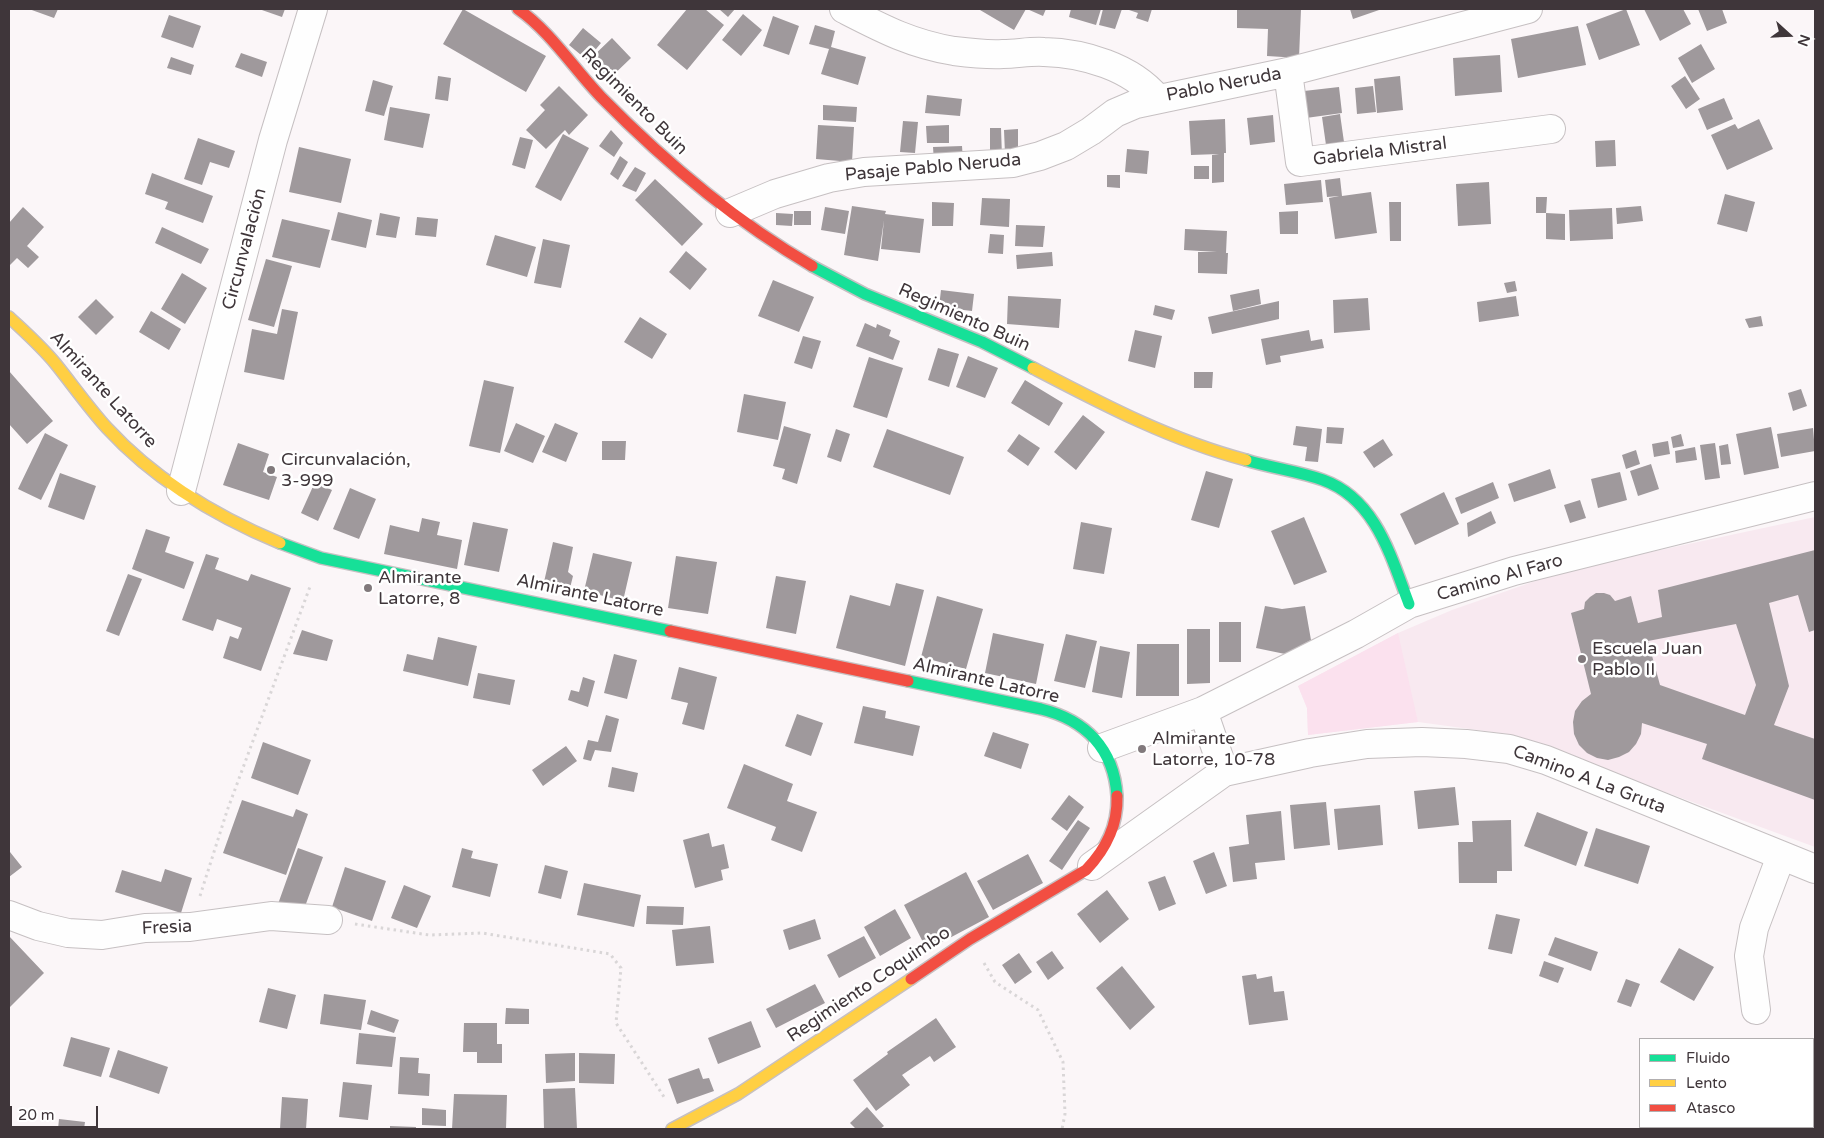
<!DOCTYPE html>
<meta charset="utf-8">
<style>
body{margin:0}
#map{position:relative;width:1824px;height:1138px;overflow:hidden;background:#fbf6f8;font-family:"Varela Round",sans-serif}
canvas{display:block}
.frame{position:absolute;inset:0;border:10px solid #3f363a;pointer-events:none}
.legend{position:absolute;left:1639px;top:1038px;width:175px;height:90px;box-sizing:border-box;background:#fff;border:1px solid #b2afb0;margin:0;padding:6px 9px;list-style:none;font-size:15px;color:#3f363a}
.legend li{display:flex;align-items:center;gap:10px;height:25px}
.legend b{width:25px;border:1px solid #b2afb0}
.north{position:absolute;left:1764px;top:10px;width:50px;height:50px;-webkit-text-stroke:4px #fff;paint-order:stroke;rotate:110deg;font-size:14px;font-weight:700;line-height:20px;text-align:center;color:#3f363a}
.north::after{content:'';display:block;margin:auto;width:18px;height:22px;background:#3f363a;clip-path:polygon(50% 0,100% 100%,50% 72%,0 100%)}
.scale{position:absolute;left:10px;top:1106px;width:88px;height:22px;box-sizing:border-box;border:2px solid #3f363a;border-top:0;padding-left:6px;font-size:15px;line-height:18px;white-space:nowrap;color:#3f363a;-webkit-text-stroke:4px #fff;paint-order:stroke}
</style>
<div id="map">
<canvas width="1824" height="1138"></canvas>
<div class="frame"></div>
<ul class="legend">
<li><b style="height:6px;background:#16e098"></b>Fluido</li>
<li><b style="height:6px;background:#ffcf43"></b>Lento</li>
<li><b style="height:6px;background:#f24e42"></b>Atasco</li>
</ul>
<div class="north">N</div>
<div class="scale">20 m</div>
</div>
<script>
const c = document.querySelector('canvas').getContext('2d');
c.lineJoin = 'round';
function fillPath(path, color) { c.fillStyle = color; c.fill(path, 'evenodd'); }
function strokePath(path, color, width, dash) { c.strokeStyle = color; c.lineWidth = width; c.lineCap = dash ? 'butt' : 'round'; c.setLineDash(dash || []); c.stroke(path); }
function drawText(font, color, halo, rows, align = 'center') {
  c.font = font + ' "Varela Round",sans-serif'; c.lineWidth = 5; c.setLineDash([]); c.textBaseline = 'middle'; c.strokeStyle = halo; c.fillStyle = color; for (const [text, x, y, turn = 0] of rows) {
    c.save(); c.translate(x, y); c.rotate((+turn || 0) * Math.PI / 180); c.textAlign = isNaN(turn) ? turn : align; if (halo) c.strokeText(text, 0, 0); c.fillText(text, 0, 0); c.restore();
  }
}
fillPath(new Path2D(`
 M1815,517V847L1507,734L1418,722L1308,735L1307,708L1298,686L1398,633L1452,610L1567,570Z`), '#f8e9f0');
fillPath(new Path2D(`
 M1398,633L1418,722L1308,735L1307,708L1298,686Z`), '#fbe1ee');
fillPath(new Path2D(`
 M29,9H58L54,18Z
 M259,9H285L282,17Z
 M463,9L546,56L526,92L443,44Z
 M687,9H705L724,25L687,70L657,45Z
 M719,9H735L728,17Z
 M981,9H1026L1014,30L980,10Z
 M1027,9H1046L1043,16Z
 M1071,9H1101L1096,25L1069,17Z
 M1103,9H1122L1115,29L1099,25Z
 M1126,9H1152L1148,22L1136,18L1138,13Z
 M1237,9H1301L1299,58L1267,56L1268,29L1237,28Z
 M1350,9H1382L1353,19Z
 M1626,9L1640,45L1599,60L1586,24Z
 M1644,9H1683L1691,24L1660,41Z
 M1698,9H1722L1727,23L1707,31Z
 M743,14L762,30L741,56L722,40Z
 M169,15L201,26L193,48L161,37Z
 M773,16L799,26L789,55L763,46Z
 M815,25L835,31L831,47L866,57L858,85L821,74L829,49L809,44Z
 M1578,26L1586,65L1518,78L1511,39Z
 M583,28L601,43L587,60L569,45Z
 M612,38L631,58L607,81L588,61Z
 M1701,44L1715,69L1692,83L1678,58Z
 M241,53L267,62L262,77L235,67Z
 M1500,55L1502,92L1455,96L1453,58Z
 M171,57L194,65L191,75L167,68Z
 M438,76L451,78L448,101L435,99Z
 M1400,76L1403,110L1377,113L1374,79Z
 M1685,76L1700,99L1686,109L1671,86Z
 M373,80L393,86L384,116L365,111Z
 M559,86L588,115L569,135L565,130L546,149L526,130L545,110L540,105Z
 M1373,86L1376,112L1357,114L1355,88Z
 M1339,87L1342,113L1306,118L1304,91Z
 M927,95L962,99L960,116L925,113Z
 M1724,98L1733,119L1707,130L1698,109Z
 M823,105L857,107L856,122L823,120Z
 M390,107L430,114L423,148L384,140Z
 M1340,114L1344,142L1326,145L1322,117Z
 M1273,115L1275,142L1250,145L1247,118Z
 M1225,119L1226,153H1224V182L1212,183V155L1219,154L1191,155L1189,121Z
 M1759,119L1773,149L1727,170L1711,135L1735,124L1738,129Z
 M903,121L918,122L915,153L900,152Z
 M818,125L854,127L852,162L816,159Z
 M949,125V143H927L926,126Z
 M990,128H1001L1002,157H990Z
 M1018,129V153L1005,154L1004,130Z
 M611,130L623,143L614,157L599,146Z
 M563,134L589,148L561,201L535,187Z
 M520,137L533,140L525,169L512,165Z
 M198,138L235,151L229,168L210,162L202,185L184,179Z
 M1615,140L1616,166L1596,167L1595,141Z
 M962,146L963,160L934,162L933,147Z
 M299,147L351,159L341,203L289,192Z
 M1127,149L1149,151L1147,174L1125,172Z
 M620,156L628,162L618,180L610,174Z
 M1194,166H1209V179H1194Z
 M635,167L646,173L636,192L622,186Z
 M152,173L213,196L203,223L165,209L168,202L145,194Z
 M1107,175H1120V188L1107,187Z
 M1340,178L1342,196L1371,192L1377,233L1335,239L1329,198L1339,196L1327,197L1325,180Z
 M655,179L703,224L682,246L635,200Z
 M1321,180L1323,202L1286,205L1284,184Z
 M1489,182L1491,224L1458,226L1456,184Z
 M1725,194L1755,202L1747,232L1717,224Z
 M1536,197H1547L1546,213H1536Z
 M982,198L1010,199L1009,227L980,225Z
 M932,202L954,203L953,226H932Z
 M1389,202H1401V241H1390Z
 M852,206L886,211L885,214L924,219L920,253L881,249L884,220L878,261L844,255Z
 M1641,206L1643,221L1617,224L1616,208Z
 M23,207L44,227L27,246L39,257L28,268L17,258L9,266V223Z
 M825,207L849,211L845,234L821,230Z
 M1612,208L1613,239L1570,241L1569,210Z
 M794,211H811V225H794Z
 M1298,211V234H1280L1279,212Z
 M338,212L372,220L366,248L331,240Z
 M380,213L400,217L396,238L376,235Z
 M776,213L793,214L792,226L776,225Z
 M1546,213L1565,214V240L1546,239Z
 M417,217L438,219L436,237L415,235Z
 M282,219L330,230L320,268L272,257Z
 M1016,225L1045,226L1043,247L1015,246Z
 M162,227L209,249L201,264L155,243Z
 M1185,229L1227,231L1226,253H1228L1227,274L1198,273V252H1217L1184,250Z
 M990,234L1004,235L1003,254L988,253Z
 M495,235L536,247L527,277L486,265Z
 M543,239L570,245L561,288L534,283Z
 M686,251L707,269L690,290L669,272Z
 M1052,252L1053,266L1017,269L1016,255Z
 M266,259L292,266L274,327L248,320Z
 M182,273L207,288L185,324L161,309Z
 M773,280L814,297L799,332L758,316Z
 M1515,281L1517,291L1507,293L1504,283Z
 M1259,289L1261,304L1233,311L1230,295Z
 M941,290L974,294L972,311L939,307Z
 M1008,296L1061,299L1059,328L1007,324Z
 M1516,296L1519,316L1479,322L1477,302Z
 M1368,298L1370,330L1334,333L1333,300Z
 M96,299L114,317L96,335L78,317Z
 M1279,301V319L1212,334L1208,317Z
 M1155,305L1175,310L1172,320L1153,315Z
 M282,309L298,312L284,380L244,372L252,329L277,334Z
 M151,311L181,329L169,350L139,332Z
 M1761,316L1763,326L1749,328L1745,319Z
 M640,317L667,334L652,359L624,342Z
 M865,323L876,328L877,324L891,330L889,336L900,341L893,360L856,346Z
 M1135,330L1162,336L1155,368L1128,361Z
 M1309,330L1311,341L1322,339L1324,348L1280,356L1281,362L1266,365L1261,339Z
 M803,336L821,341L812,369L794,363Z
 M938,348L959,354L949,387L928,380Z
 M968,356L998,368L985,398L956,387Z
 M869,357L903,368L887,418L853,407Z
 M9,371L53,421L27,444L9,424Z
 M1194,372H1213L1212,388H1194Z
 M484,380L514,387L500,453L469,446Z
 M1025,380L1063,403L1049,426L1011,403Z
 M1801,389L1807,406L1793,411L1788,393Z
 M744,394L786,402L778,440L737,432Z
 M1083,415L1105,432L1076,470L1054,452Z
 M516,423L545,436L533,463L504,451Z
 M555,423L578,433L566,462L542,452Z
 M784,426L811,434L797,484L782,479L785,469L773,466Z
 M1296,426L1322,429L1318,462L1305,461L1307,447L1293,445Z
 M1327,427L1344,428L1342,444L1326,443Z
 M1771,427L1779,468L1744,475L1736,434Z
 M1813,428L1815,451L1781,457L1777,434Z
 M836,429L850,434L841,462L827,457Z
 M887,429L964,457L950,495L873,467Z
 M45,433L68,445L41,500L18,489Z
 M1019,434L1040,448L1028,466L1007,451Z
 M1681,434L1684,446L1673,448L1671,437Z
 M1383,439L1393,455L1374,468L1363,452Z
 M602,441H626L625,460H602Z
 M1668,441L1670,454L1654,457L1652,444Z
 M238,443L269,454L263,472L277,477L269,500L223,485Z
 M1715,443L1720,478L1705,480L1700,445Z
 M1728,444L1731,464L1721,465L1719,446Z
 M1695,447L1697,460L1676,463L1675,451Z
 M1636,450L1640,464L1626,469L1622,455Z
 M1651,464L1659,489L1638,496L1630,471Z
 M1550,469L1556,488L1514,502L1508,484Z
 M1206,471L1233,479L1219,528L1191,520Z
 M1620,472L1627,500L1598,508L1591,479Z
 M60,473L96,486L84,520L48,507Z
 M315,482L332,490L318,521L301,513Z
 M1493,482L1499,498L1461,514L1455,498Z
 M350,488L376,499L359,539L333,529Z
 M1444,492L1459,524L1415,545L1400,514Z
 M1580,500L1586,518L1570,523L1564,505Z
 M1491,511L1496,523L1468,537L1467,523Z
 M1304,517L1327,572L1294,585L1271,531Z
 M422,518L440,522L437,535L462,540L457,569L384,554L390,525L419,532Z
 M473,522L508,529L499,572L464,565Z
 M1081,522L1112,528L1104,574L1073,569Z
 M146,529L170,537L165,552L194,562L184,589L132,569Z
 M553,542L573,547L568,572L573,576L570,588L544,582Z
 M1815,550V630L1809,632L1798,595L1769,603L1789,686L1774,725L1815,739V800L1702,759L1707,744L1642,723L1641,734L1636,744L1629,752L1619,757L1608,760L1597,758L1587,753L1579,745L1574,734L1573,722L1575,711L1582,701L1591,694L1571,613L1584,609L1585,602L1590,597L1596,593H1604L1610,595L1615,601L1631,596L1638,623L1662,617L1658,590ZM1736,624L1756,685L1745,715L1660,685L1648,641Z
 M593,553L632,562L623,601L584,591Z
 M206,554L219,558L215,569L248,581L251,574L291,588L261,671L223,658L230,636L238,639L242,628L217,619L213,631L182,620Z
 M676,556L717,562L708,614L668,608Z
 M128,574L142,579L119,636L106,631Z
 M776,576L806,581L796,634L766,628Z
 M896,583L924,590L905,666L836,648L850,595L890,606Z
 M937,596L983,609L966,669L921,657Z
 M1265,606L1282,609L1305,606L1311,640L1285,654L1256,648Z
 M1219,622H1241V662H1219Z
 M1187,629H1210V683L1187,684Z
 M302,630L333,640L327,661L293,654Z
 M993,633L1044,644L1036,684L985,673Z
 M1066,634L1097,641L1085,688L1054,681Z
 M438,637L477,646L468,686L403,671L407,654L433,660Z
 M1137,644H1179V696H1136Z
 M1100,646L1130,652L1122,698L1092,692Z
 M614,654L637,660L627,699L604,693Z
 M679,667L717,677L704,730L682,724L688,703L671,699Z
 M478,673L515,680L510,705L473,698Z
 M583,677L595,681L588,707L568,700L571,690L579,692Z
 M863,706L886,711L885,718L920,726L913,756L854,743Z
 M797,714L823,723L811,756L785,746Z
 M606,715L619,719L611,752L595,750L591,761L583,759L588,740L598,742Z
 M993,732L1029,744L1021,769L984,756Z
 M263,742L311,760L298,795L251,778Z
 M566,746L577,761L543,786L532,770Z
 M744,764L793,784L787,801L817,812L802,852L771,840L776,827L727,808Z
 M612,767L638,773L634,792L608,787Z
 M1455,787L1459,825L1418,829L1414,791Z
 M1069,795L1084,807L1067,831L1051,819Z
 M242,800L293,817L296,809L308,814L286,875L223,853Z
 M1326,802L1330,845L1294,849L1290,805Z
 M1380,805L1383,845L1338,850L1334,809Z
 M1281,811L1285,860L1255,863L1257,879L1233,882L1229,847L1249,844L1246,815Z
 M1537,812L1588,832L1576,866L1524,846Z
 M1078,820L1090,828L1062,870L1049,861Z
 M1511,820L1512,871H1497V883H1459L1458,842H1473L1472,821Z
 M1596,828L1650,846L1638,884L1584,866Z
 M709,833L712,847L724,844L729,868L721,870L723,880L695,888L683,840Z
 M298,848L323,857L303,912L278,904Z
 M462,848L473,851L471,858L498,864L490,897L452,887Z
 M10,852L22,867L9,877V853Z
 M1214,852L1227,886L1206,894L1193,861Z
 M1028,854L1043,883L993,910L977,881Z
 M545,865L568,871L561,899L538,893Z
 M345,867L386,881L372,921L332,907Z
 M165,869L192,878L181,913L115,892L122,870L161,882Z
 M966,872L989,917L927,950L904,905Z
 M1165,876L1176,904L1159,911L1148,882Z
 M584,883L641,895L634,927L577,915Z
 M404,885L431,896L417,928L391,918Z
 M1107,890L1129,919L1100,943L1077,914Z
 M647,906L684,907L683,925L646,924Z
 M895,909L911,938L880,956L864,927Z
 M1496,914L1520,919L1512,954L1488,949Z
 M815,919L821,939L789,950L783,930Z
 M710,926L714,963L676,966L672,930Z
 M9,936L44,973L9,1008Z
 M864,936L876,958L839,978L827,955Z
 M1555,937L1598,952L1591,971L1548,955Z
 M1679,948L1714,967L1694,1001L1660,982Z
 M1052,951L1064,968L1048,980L1036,962Z
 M1019,953L1032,972L1015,984L1002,965Z
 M1544,961L1564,968L1558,983L1539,976Z
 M1122,966L1155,1007L1130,1030L1096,988Z
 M1256,974L1257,979L1272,976L1274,992L1284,991L1288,1020L1249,1025L1242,976Z
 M1626,979L1640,984L1631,1007L1617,1002Z
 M815,984L825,1003L776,1028L766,1009Z
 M268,988L296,995L287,1029L259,1022Z
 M324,994L366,1000L361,1030L320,1024Z
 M506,1008L529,1009V1024H505Z
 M371,1010L399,1020L394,1033L367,1024Z
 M936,1018L956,1047L934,1062L930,1056L902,1075L910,1085L876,1111L853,1080L888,1054L887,1052Z
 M751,1021L761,1047L718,1064L708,1038Z
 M464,1023H497V1044H502V1063H477V1052H463Z
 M359,1033L396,1037L392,1067L356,1064Z
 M71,1037L110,1048L101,1077L63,1066Z
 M118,1050L168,1067L159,1094L109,1077Z
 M575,1053V1081L546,1083L545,1054Z
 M579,1053L615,1054L614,1084L579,1083Z
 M400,1057L419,1058L418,1073L430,1074L429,1096L398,1094Z
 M699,1068L703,1079L709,1078L714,1091L677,1104L668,1079Z
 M343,1082L372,1085L368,1120L339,1117Z
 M575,1088L577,1129H544L543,1089Z
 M454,1094L507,1095L506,1129H452Z
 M282,1097L308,1099L306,1129H280Z
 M867,1107L884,1126L880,1129H856L850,1123Z
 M422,1108L446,1110V1126L422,1125Z
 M59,1119L85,1122L84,1129H58Z
 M390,1126L416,1127V1129H390Z
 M1699,1127H1728L1729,1129H1699Z`), '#9f999c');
const street = new Path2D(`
 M844,9C881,28 911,44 954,51C970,53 987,55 1003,54C1017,54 1030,51 1044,52C1084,53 1131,67 1157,98
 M1288,72L1300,162L1551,129
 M730,213L775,194L829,178L864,172L1013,163L1040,156L1066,146L1091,131L1115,113L1136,104L1288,72L1528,9
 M181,491L273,140L313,9
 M1203,711L1224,772
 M1102,748L1203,711L1356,634L1409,604L1514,571L1815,496
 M1092,866L1224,772L1310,753L1367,744L1422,742L1466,744L1509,749L1546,760L1815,869
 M9,915L38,926L68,933L102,935L145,928L190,927L271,916L328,920
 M1756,1010L1749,956L1754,928L1781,856`);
const fast = new Path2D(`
 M812,266L865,294L982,342L1033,368
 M1246,460C1271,468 1298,471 1323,480C1376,499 1391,557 1409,604
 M280,543L321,558L670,631
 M908,681L1041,709C1086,720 1114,749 1117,796`);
const slow = new Path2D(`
 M9,317C25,332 41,346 55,363C72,384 88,407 107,428C154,479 215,516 280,543
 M1033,368C1102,404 1170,440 1246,460
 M672,1129L738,1094L911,979`);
const jam = new Path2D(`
 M518,9C550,31 574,69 601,97C665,162 733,220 812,266
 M670,631L908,681
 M911,979L970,939L1086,870C1106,849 1118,826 1117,796`);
strokePath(street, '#c6c0c2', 30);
strokePath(fast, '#c6c0c2', 14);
strokePath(slow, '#c6c0c2', 14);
strokePath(jam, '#c6c0c2', 14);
strokePath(new Path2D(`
 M200,896L227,811L311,584
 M355,924L429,935L482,933L610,954L621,968L616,1023L666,1100
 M984,963L995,982L1038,1010L1063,1062L1065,1114L1062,1129`), '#d9d6d7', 3, [2.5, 4]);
strokePath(street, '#fefefe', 28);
strokePath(fast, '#16e098', 11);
strokePath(slow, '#ffcf43', 11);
strokePath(jam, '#f24e42', 11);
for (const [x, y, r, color] of [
 [271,470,5,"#81797c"],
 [368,588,5,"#81797c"],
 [1582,659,5,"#81797c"],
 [1142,749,5,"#81797c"]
]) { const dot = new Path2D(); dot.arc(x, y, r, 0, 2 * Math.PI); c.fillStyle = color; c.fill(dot); strokePath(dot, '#fff', 2); }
drawText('18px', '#3f363a', '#fff', [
 ["Pablo Neruda",1224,85,-11],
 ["Regimiento Buin",634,102,45],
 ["Gabriela Mistral",1380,152,-7],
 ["Pasaje Pablo Neruda",933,168,-5],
 ["Circunvalación",245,249,-75],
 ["Regimiento Buin",964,318,24],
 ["Almirante Latorre",103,390,48],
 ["Camino Al Faro",1500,578,-16],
 ["Almirante Latorre",590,596,12],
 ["Almirante Latorre",986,681,13],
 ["Camino A La Gruta",1589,780,21],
 ["Fresia",167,928,-3],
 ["Regimiento Coquimbo",869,985,-34]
]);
drawText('18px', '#3f363a', '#fff', [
 ["Circunvalación,",281,460],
 ["3-999",281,481],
 ["Almirante",378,578],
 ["Latorre, 8",378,599],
 ["Escuela Juan",1592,649],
 ["Pablo II",1592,670],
 ["Almirante",1152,739],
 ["Latorre, 10-78",1152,760]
], 'left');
</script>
